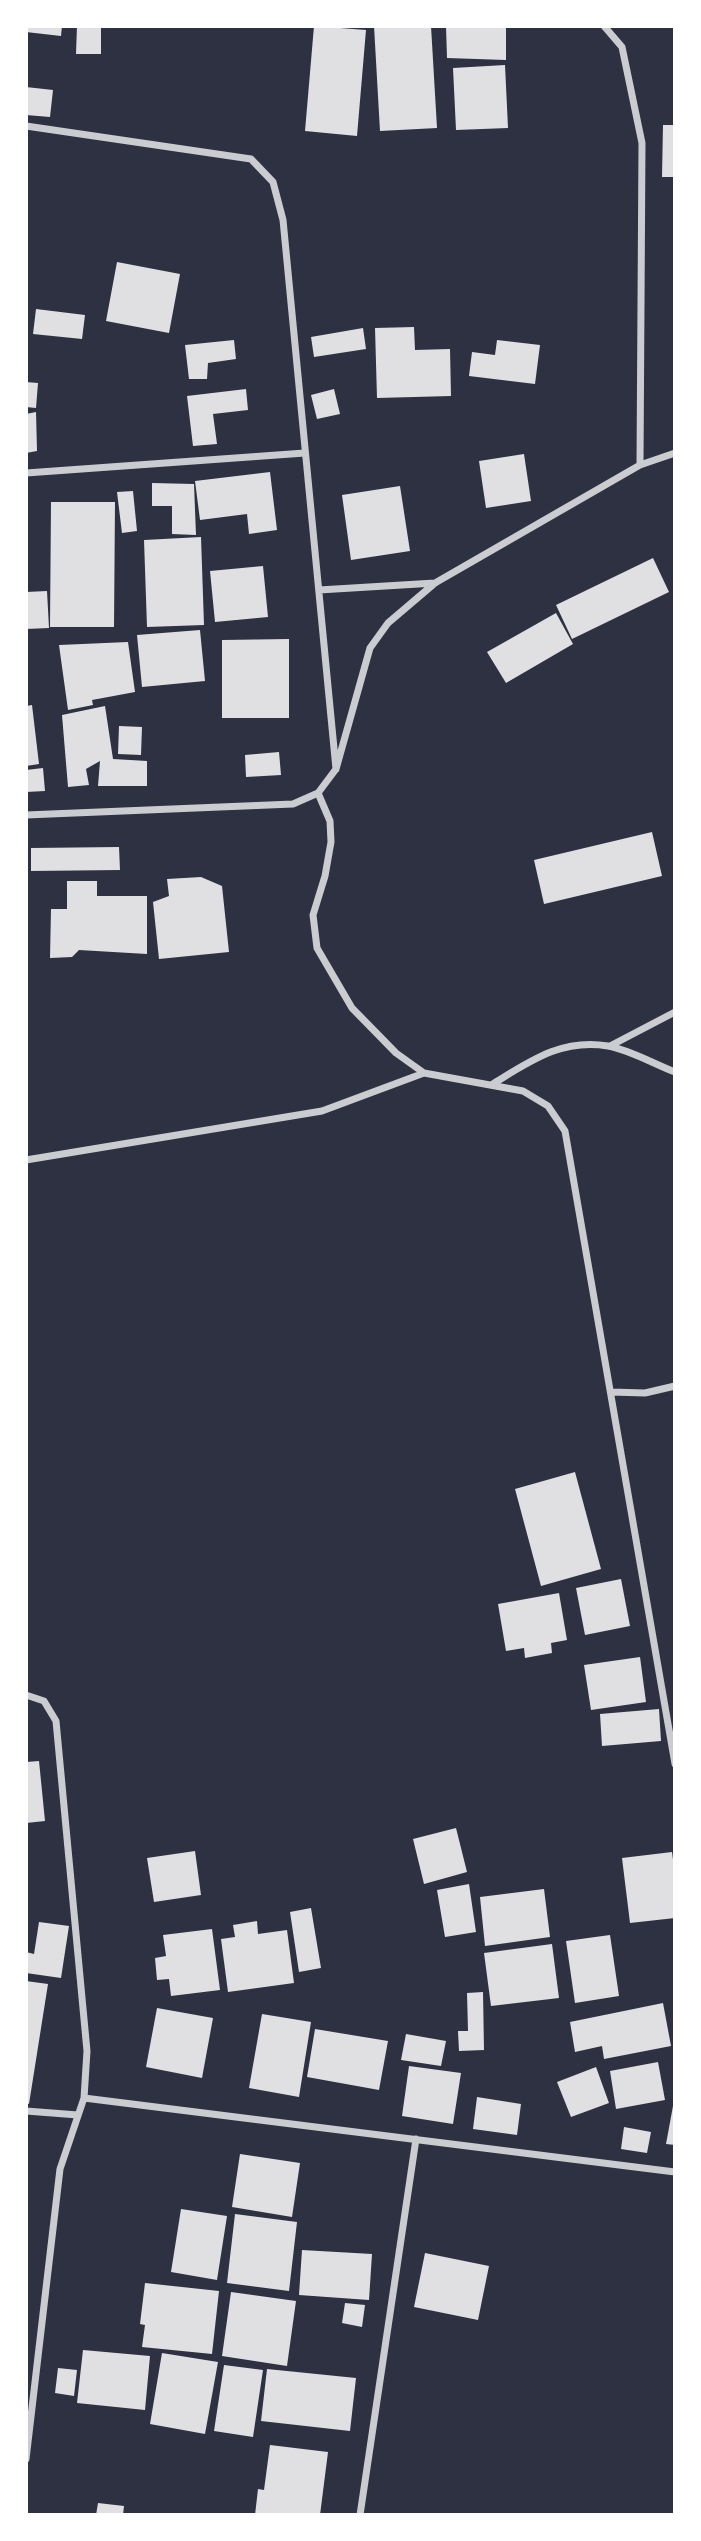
<!DOCTYPE html>
<style>
body{margin:0}
#map{position:relative;width:701px;height:2541px;overflow:hidden;background:#2d3142;font-family:Poppins,sans-serif}
canvas{display:block}
.frame{position:absolute;inset:0;border:28px solid #fff;pointer-events:none}
</style>
<div id="map">
<canvas width="701" height="2541"></canvas>
<div class="frame"></div>
</div>
<script>
const c = document.querySelector('canvas').getContext('2d');
c.lineJoin = 'round';
function fillPath(path, color) { c.fillStyle = color; c.fill(path, 'evenodd'); }
function strokePath(path, color, width, dash) { c.strokeStyle = color; c.lineWidth = width; c.lineCap = dash ? 'butt' : 'round'; c.setLineDash(dash || []); c.stroke(path); }
fillPath(new Path2D(`
 M26,26H62L61,36L26,32Z
 M77,26H101V54H76Z
 M314,26L366,30L357,136L305,131Z
 M374,26H431L437,128L380,131Z
 M446,26H506V60L447,58Z
 M505,65L508,128L456,130L453,68Z
 M26,87L53,90L50,117L26,115Z
 M663,125H675V177H662Z
 M117,262L180,274L169,333L106,321Z
 M36,309L85,315L82,339L33,334Z
 M414,327L415,350L450,349L451,396L377,398L375,328Z
 M363,328L366,349L314,357L311,337Z
 M234,340L236,359L208,363L207,379H189L185,345Z
 M497,340L540,345L535,384L469,376L472,352L495,355Z
 M26,382L38,383L36,408L26,407Z
 M246,389L248,410L213,414L217,444L193,446L187,396Z
 M334,389L340,414L317,419L311,395Z
 M36,412L37,451L26,453V414Z
 M524,454L531,501L486,508L479,461Z
 M270,472L277,530L249,534L247,514L200,520L195,481Z
 M152,483L194,484L196,535L172,534V506H152Z
 M400,486L410,551L351,560L342,495Z
 M133,491L137,531L122,533L117,492Z
 M51,502H115L114,627H50Z
 M201,537L204,625L147,627L144,540Z
 M653,558L669,592L572,639L556,605Z
 M263,566L268,617L215,622L210,571Z
 M47,591L49,628L26,629V592Z
 M556,613L573,644L506,683L487,652Z
 M200,630L205,681L142,687L137,635Z
 M289,639V718H222V640Z
 M128,642L135,692L92,700L93,705L68,710L59,645Z
 M32,705L39,764L26,766V706Z
 M105,706L113,759L147,761V786H98L100,761L86,769L89,785L68,787L62,715Z
 M119,726L142,727L141,755L118,754Z
 M279,752L281,775L246,777L245,755Z
 M43,768L45,791L26,792V770Z
 M652,832L662,876L544,904L534,860Z
 M119,847L120,870L31,871V848Z
 M201,877L222,886L229,952L159,959L153,902L169,896L167,879Z
 M67,881H97V896H147V954L79,950L72,957L50,958L51,909H67Z
 M575,1472L601,1569L541,1586L515,1489Z
 M621,1579L630,1626L585,1635L576,1588Z
 M559,1593L567,1640L551,1643L552,1653L525,1658L524,1648L506,1651L498,1604Z
 M640,1657L646,1702L591,1710L584,1665Z
 M659,1709L661,1741L602,1746L600,1714Z
 M39,1761L45,1821L26,1823V1762Z
 M456,1828L467,1872L424,1884L413,1839Z
 M195,1851L201,1895L154,1902L147,1858Z
 M672,1852L675,1875V1918L630,1923L622,1858Z
 M469,1884L476,1932L445,1937L437,1890Z
 M544,1889L550,1937L485,1946L480,1897Z
 M311,1908L321,1968L299,1972L290,1912Z
 M257,1921L258,1934L287,1930L294,1983L228,1992L221,1939L235,1937L233,1925Z
 M39,1922L69,1926L61,1978L26,1973V1952L34,1954Z
 M212,1929L220,1990L171,1996L169,1979L157,1980L155,1958L166,1956L163,1935Z
 M610,1935L619,1996L575,2003L566,1941Z
 M552,1944L559,1998L491,2006L484,1953Z
 M26,1981L48,1984L29,2104L26,2103Z
 M483,1992L484,2050L459,2051L458,2031H468L467,1993Z
 M663,2003L671,2046L604,2059L602,2046L575,2052L570,2022Z
 M157,2008L213,2018L202,2078L146,2067Z
 M262,2014L311,2022L299,2097L249,2088Z
 M315,2029L388,2041L379,2090L307,2077Z
 M406,2034L446,2041L441,2066L401,2060Z
 M658,2062L665,2100L616,2109L610,2071Z
 M409,2066L461,2073L453,2124L402,2116Z
 M596,2067L609,2103L571,2117L557,2082Z
 M477,2097L521,2104L517,2135L473,2129Z
 M673,2106H675V2145L666,2144Z
 M624,2127L651,2132L647,2153L621,2149Z
 M240,2154L300,2163L292,2217L232,2207Z
 M181,2209L227,2216L217,2280L171,2272Z
 M235,2214L297,2222L289,2291L227,2283Z
 M302,2250L372,2254L369,2300L299,2295Z
 M425,2253L489,2266L478,2320L414,2307Z
 M145,2283L219,2291L212,2354L142,2347L145,2325L140,2324Z
 M231,2292L296,2301L287,2366L222,2356Z
 M345,2303L365,2305L362,2327L342,2323Z
 M83,2350L150,2356L145,2410L77,2403Z
 M162,2353L218,2362L205,2434L150,2424Z
 M224,2365L263,2370L253,2437L214,2431Z
 M58,2368L77,2370L74,2396L55,2393Z
 M267,2369L356,2378L350,2431L261,2421Z
 M270,2445L328,2452L320,2515H255L258,2489L264,2490Z
 M98,2503L124,2506L123,2515H96Z`), '#e0e0e3');
strokePath(new Path2D(`
 M604,26L622,47L642,143L640,465
 M26,126L251,159L273,182L283,220L336,769
 M26,473L305,453
 M319,590L435,583
 M318,793L330,821L331,842L325,876L313,915L317,948L352,1008L396,1053L424,1073L523,1091L548,1106L565,1131L675,1764
 M26,815L293,804L318,793L336,769L370,648L388,623L435,583L640,465L675,453
 M610,1046L675,1012
 M491,1085C529,1062 561,1038 608,1046C630,1050 654,1064 675,1072
 M26,1160L322,1111L424,1073
 M611,1392L645,1393L675,1386
 M26,1695L44,1701L56,1721L87,2051L84,2098L60,2169L26,2459
 M84,2098L675,2172
 M26,2111L78,2115
 M360,2515L416,2139`), '#caccd0', 7);
</script>
